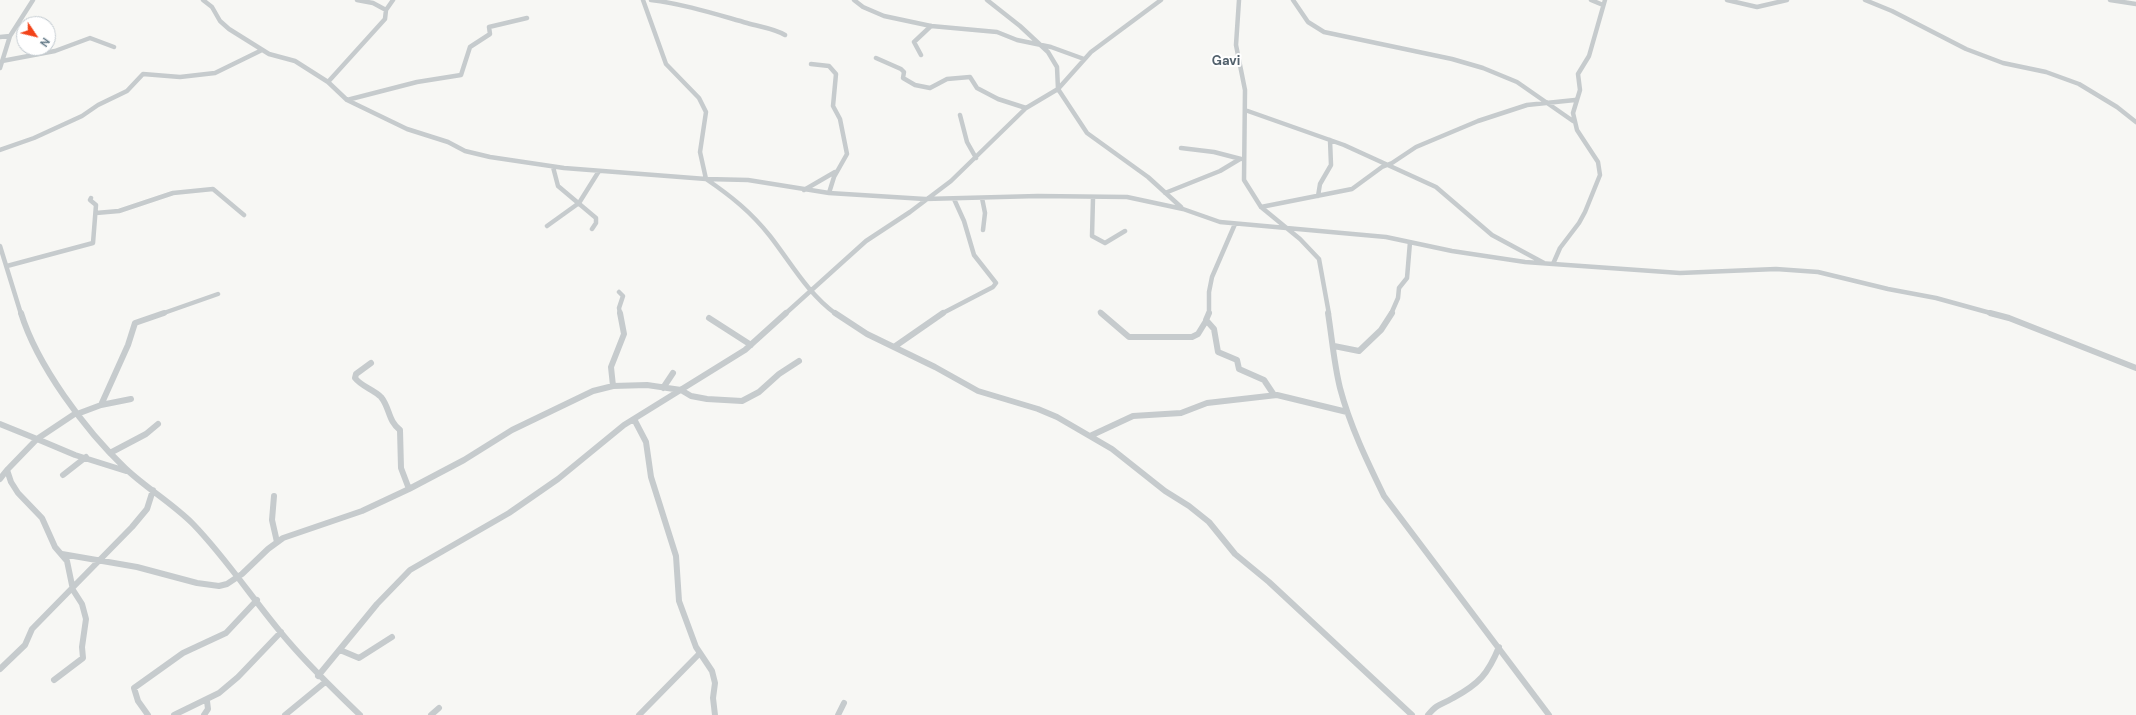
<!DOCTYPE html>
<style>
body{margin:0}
#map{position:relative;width:2136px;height:715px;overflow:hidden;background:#f7f7f4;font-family:"DM Sans",sans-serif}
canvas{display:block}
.north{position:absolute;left:16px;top:16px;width:40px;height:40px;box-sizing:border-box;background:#fff;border:1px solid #c1c9cf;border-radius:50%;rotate:125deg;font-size:11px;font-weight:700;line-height:16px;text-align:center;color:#637987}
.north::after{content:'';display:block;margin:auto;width:14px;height:18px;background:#f24319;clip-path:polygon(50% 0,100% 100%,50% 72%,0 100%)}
</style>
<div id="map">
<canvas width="2136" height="715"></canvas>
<div class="north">N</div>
</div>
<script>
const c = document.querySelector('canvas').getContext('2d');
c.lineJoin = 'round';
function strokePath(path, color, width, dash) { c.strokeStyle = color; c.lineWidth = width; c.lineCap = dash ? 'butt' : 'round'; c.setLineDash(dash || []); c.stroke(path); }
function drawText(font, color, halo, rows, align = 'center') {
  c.font = font + ' "DM Sans",sans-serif'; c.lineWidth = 4; c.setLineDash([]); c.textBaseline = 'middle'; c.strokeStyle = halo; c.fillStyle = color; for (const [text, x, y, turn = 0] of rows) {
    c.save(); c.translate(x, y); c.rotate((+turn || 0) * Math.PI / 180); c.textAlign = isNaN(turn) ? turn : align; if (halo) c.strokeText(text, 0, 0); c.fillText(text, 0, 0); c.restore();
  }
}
strokePath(new Path2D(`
 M203,0L212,7L220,21L229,29L269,54L295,61L328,82L347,100L407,129L448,142L465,151L490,157L564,168L706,179L748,180L829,193L925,199L1038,196L1127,197L1183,209L1220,222L1386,237L1452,251L1525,262L1680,273L1776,269L1818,272L1888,289L1936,298L1994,314
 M357,0L373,3L386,10
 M643,0L666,64L699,98L706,112L700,152L706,179C731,196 751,212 770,236C791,263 808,294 836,314
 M651,0C684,4 715,14 747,23C760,27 773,28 785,35
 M854,0L863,7L884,16L931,26L997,32L1017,40L1051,47L1084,59
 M987,0L1020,26L1048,52L1057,67L1058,89L1087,133L1148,177L1181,207
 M1239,0L1236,45L1245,90L1244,180L1261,207L1300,239L1319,259L1329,314
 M1293,0L1308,22L1324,32L1452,59L1483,68L1517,82L1573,121
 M1591,0L1603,5
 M1727,0L1757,7L1787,0
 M1865,0L1892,11L1966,49L2003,63L2046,72L2079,84L2117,107L2136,122
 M2110,0L2136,4
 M0,37L10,36
 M921,55L914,42L931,26
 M876,58L901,69L904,72L903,78L915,85L930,88L947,79L970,77L977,88L998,99L1026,108
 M2,61L55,51L90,38L114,47
 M811,64L829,66L836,74L833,106L840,119L847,154L834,177L829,193
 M0,68L10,36L33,0
 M328,82L385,19L386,10L393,0
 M347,100L417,82L461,75L470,47L490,34L489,27L527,18
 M1245,110L1344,145L1436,187L1492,235L1544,263
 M960,115L967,142L976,158
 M1181,148L1214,152L1241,159
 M0,150L34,138L82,116L98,105L127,91L143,74L180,77L215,73L262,50
 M553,167L558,186L596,218V223L592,229
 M804,190L835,172
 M1165,193L1220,171L1240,159
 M1318,196L1320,184L1331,165L1330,140
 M982,198L985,213L983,230
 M1093,198L1092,236L1105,243L1125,231
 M1261,207L1352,189L1382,167L1392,163L1416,147L1478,121L1527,105L1575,100
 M96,213L119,211L173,193L213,189L244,215
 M547,226L579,203L599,171
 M0,246L21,314
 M1553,264L1560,248L1579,223L1585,212L1600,175L1598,162L1577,130L1573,113L1580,90L1578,74L1589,56L1605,0
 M7,266L93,243L96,205L90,200L91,198
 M619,292L623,296L619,308L620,314
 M1100,312L1102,314
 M161,314L218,294
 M785,314L866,241L910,212L951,181L1026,108L1058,89L1091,52L1161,0
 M941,314L993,287L996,283L974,255L964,221L954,199
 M1209,314V292L1212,277L1235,224
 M1391,314L1398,298L1399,288L1407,278L1410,242`), '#c6cbcd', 4.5);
strokePath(new Path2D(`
 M21,313C37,365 85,430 125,468C146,488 172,503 193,524C228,560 255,603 288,641C311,668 335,691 360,715
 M835,313L867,334L935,367L978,391L1038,409L1057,417L1112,449L1165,491L1189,506L1209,522L1235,554L1269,582L1412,715
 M1101,313L1129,337H1192L1198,334L1206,321
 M1209,313L1206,320L1214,329L1218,352L1237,360L1239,369L1264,380L1274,395
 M1328,313C1332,338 1334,364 1340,388C1350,426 1367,461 1384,496L1549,715
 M1990,313L2009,318L2136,368
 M709,318L751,345
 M1334,346L1359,351L1381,330L1392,313
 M894,347L943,313
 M371,363L356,374L355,378C362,387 373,389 381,397C390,408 388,421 400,430L401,468L409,489
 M613,386L611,367L624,334L620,313
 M663,388L673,373
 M101,405L131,399
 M77,414L101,405L128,345L135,323L164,313
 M634,419L646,442L651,477L676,556L679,601L696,647L712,671L715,683L713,698L715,715
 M0,424L37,439L76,413
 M1090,436L1133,416L1181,413L1207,403L1277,395L1347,412
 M110,453L146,434L158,424
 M63,475L86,457
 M0,479L7,470
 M274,496L272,520L277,542
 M62,554L137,567L197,583L219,586L227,584L242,574L268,549L283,538L362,511L409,489L464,460L512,430L593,391L613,386L647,385L681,390L691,396L707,399L742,401L759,392L779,374L799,361
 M340,650L359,658L392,637
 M0,669L25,645L32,629L132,527L147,509L153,490
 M318,676L377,604L410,570L509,513L558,479L624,425L745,350L786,313
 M54,680L83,658L82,647L86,619L82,604L73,590L67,561L55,547L42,518L18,493L11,482L7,470L37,439L75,455L126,471
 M148,715L138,701L134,688L183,653L226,633L257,600
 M174,715L219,693L238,677L281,632
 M204,715L208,709L207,701
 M285,715L324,683
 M431,715L439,708
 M639,715L700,653
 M838,715L844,703
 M1428,715C1439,702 1440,706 1453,698C1479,684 1488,674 1499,647`), '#c6cbcd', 6);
drawText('bold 13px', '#52616c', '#fff', [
 ["Gavi",1226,62]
]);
</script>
